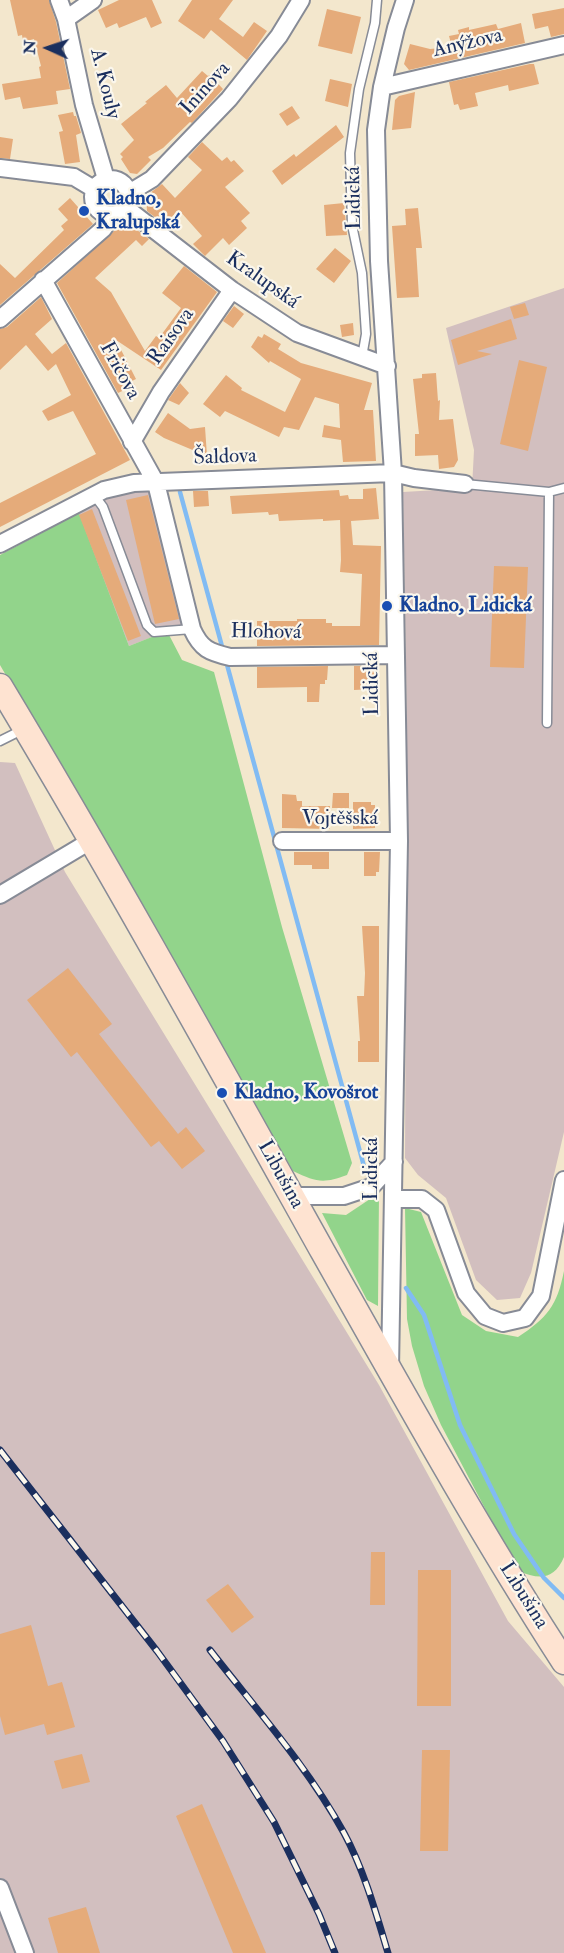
<!DOCTYPE html>
<meta charset="utf-8">
<style>
body{margin:0}
#map{position:relative;width:564px;height:1953px;overflow:hidden;background:#f3e7cd;font-family:"IM FELL Double Pica",serif}
canvas{display:block}
.north{position:absolute;left:18px;top:18px;width:60px;height:60px;-webkit-text-stroke:4px #fbf7ec;paint-order:stroke;rotate:273deg;font-size:16px;font-weight:700;line-height:24px;text-align:center;color:#1b2f5e}
.north::after{content:'';display:block;margin:auto;width:21px;height:27px;background:#1b2f5e;clip-path:polygon(50% 0,100% 100%,50% 72%,0 100%)}
</style>
<div id="map">
<canvas width="564" height="1953"></canvas>
<div class="north">N</div>
</div>
<script>
const c = document.querySelector('canvas').getContext('2d');
c.lineJoin = 'round';
function fillPath(path, color) { c.fillStyle = color; c.fill(path, 'evenodd'); }
function strokePath(path, color, width, dash) { c.strokeStyle = color; c.lineWidth = width; c.lineCap = dash ? 'butt' : 'round'; c.setLineDash(dash || []); c.stroke(path); }
function drawText(font, color, halo, rows, align = 'center') {
  c.font = font + ' "IM FELL Double Pica",serif'; c.lineWidth = 4.5; c.setLineDash([]); c.textBaseline = 'middle'; c.strokeStyle = halo; c.fillStyle = color; for (const [text, x, y, turn = 0] of rows) {
    c.save(); c.translate(x, y); c.rotate((+turn || 0) * Math.PI / 180); c.textAlign = isNaN(turn) ? turn : align; if (halo) c.strokeText(text, 0, 0); c.fillText(text, 0, 0); c.restore();
  }
}
fillPath(new Path2D(`
 M564,288V1132L531,1273L520,1298L497,1300L476,1280L446,1198L418,1175L405,1158L407,727L403,492L472,488L474,450L446,328Z
 M154,488L186,624L129,646L77,510L105,496Z
 M0,762L15,763L65,872L379,1385L508,1621L564,1687V1953H0Z`), '#d2bfbf');
fillPath(new Path2D(`
 M79,513L129,646L167,631L182,660L214,672L282,927L352,1163L347,1175C323,1184 316,1182 293,1171L0,665V555Z
 M379,1193L378,1306L367,1300L322,1213L346,1215Z
 M405,1208L421,1212L462,1315L486,1331L518,1337C547,1318 557,1306 564,1271V1557C554,1580 540,1580 518,1571L441,1425L424,1386L412,1346L407,1319Z`), '#92d48b');
strokePath(new Path2D(`
 M180,492L223,650
 M226,661L365,1170
 M406,1288L424,1315L460,1425L514,1534L544,1578L564,1598`), '#81bbf3', 4.5);
fillPath(new Path2D(`
 M10,0H49L56,22L70,89L56,91L58,104L23,109L20,97L5,100L2,84L41,78L39,67L41,66L34,39L23,42L22,35L18,36Z
 M119,0H152L162,23L151,28L146,17L119,28L117,23L106,28L98,10Z
 M192,0H233L219,19L243,37L254,22L267,31L247,60L211,30L204,39L178,21Z
 M564,8V34L551,37L548,26L535,29L532,14Z
 M327,9L361,17L352,54L318,46Z
 M521,23L525,43L409,70L404,64L410,44L430,49L452,47L449,36L459,34L458,30L469,27V30L496,24L498,29Z
 M530,64H534L539,84L509,91L508,85L475,93L478,106L460,110L458,104L454,105L449,82Z
 M202,71L208,76L210,75L223,89L192,123L190,122L163,148L148,157L151,160L137,174L130,173L121,159L123,157L120,154L134,140L121,124L147,103L145,102L166,85L177,98Z
 M330,79L352,84L348,107L325,101Z
 M415,92L411,128L392,130L395,100L399,96Z
 M292,106L300,118L287,126L279,114Z
 M73,112L74,116H76L81,133L76,135L80,162L65,164L59,132L63,131L58,115Z
 M336,125L344,137L282,185L272,171L294,154L296,157Z
 M0,137L13,139L10,159L0,158Z
 M202,142L222,161L227,157L231,162L234,160L244,171L225,187L250,213L241,221L247,228L229,245L223,238L205,256L193,244L202,236L179,210L164,224L147,211L146,196L162,184L175,198L202,170L188,157Z
 M70,198L93,224L0,305V264L15,278L64,230L61,226L68,220L58,209Z
 M344,203L347,235L326,236L324,205Z
 M418,208L422,248H416L419,297L397,298L392,226L406,225L405,209Z
 M125,221L149,239L142,246L136,240L95,278L111,292L145,351L156,336L159,338L181,308L162,293L184,266L217,292L161,370L116,340L136,379L132,381L135,385L118,393L57,283Z
 M335,248L351,261L334,283L316,269Z
 M41,297L52,319L35,334L52,354L66,343L130,460L0,527V503L96,454L73,411L48,421L42,411L71,395L56,364L48,371L26,345L0,370V329L7,327Z
 M525,303L529,315L514,319L510,307Z
 M234,306L244,314L233,328L223,321Z
 M511,319L517,339L477,351L492,354L458,365L451,340Z
 M353,323L354,335L342,337L340,325Z
 M264,334L281,344L278,349L301,363L372,383L364,410H373L376,461L343,462L341,440L322,437L324,425L340,428L339,404L315,397L299,430L284,427L279,437L225,411L220,417L203,404L226,375L242,388L241,390L285,412L301,379L270,361L269,363L251,347L258,336L262,338Z
 M519,360L547,367L528,451L500,444Z
 M436,373L438,401L440,400L439,420L453,419L458,460L454,467L439,469L438,455L415,456V434H419L413,379L422,378V374Z
 M180,383L189,393L179,405L168,400Z
 M168,413L190,429L205,427L207,456L164,438L155,432Z
 M376,488L379,519L351,521L353,545L381,546L379,645L257,646V621H297V619H326V623H332V626H360L362,574L340,572L341,560L340,520L323,521V519L279,521L278,514L269,515L268,512L232,514L230,496L339,490L340,496L348,495L349,499H363V489Z
 M193,491H208L209,506L194,507Z
 M148,495L179,619L155,624L126,500Z
 M92,509L141,636L128,641L79,515Z
 M494,566L528,567L524,668L490,667Z
 M328,666L327,680H325V684H320L319,702H307V687L257,688V667Z
 M354,666H375V689L354,690Z
 M333,793H349V808H332Z
 M282,794L296,795L297,801H302V806H330V829L282,828Z
 M353,802H371V805H375V828L353,829Z
 M294,852H329V869H312V865H294Z
 M364,852H380L379,872H376V876H364Z
 M362,926H379V1062H358V1041H360L357,996H364L365,973Z
 M68,968L112,1024L99,1034L178,1134L186,1127L205,1151L182,1169L159,1141L151,1147L77,1052L71,1057L27,1000Z
 M371,1552H385V1605H370Z
 M418,1570H451V1706H417Z
 M228,1584L254,1617L232,1633L206,1600Z
 M31,1625L48,1686L62,1682L75,1727L47,1735L44,1724L5,1735L0,1716V1634Z
 M422,1750H450L448,1851H420Z
 M82,1754L90,1782L62,1789L54,1761Z
 M202,1804L266,1953H233L176,1816Z
 M86,1907L100,1953H58L48,1918Z`), '#e5ab7a');
const lane = new Path2D(`
 M362,357L366,334L362,273L352,225L350,153L359,89L375,23L377,0
 M465,484L549,492L564,488
 M94,495L103,507L147,625L154,632L192,629
 M547,723L549,492
 M0,741L24,729`);
const street = new Path2D(`
 M59,0L66,19L84,105L106,179
 M66,19L93,0
 M382,87L564,45
 M0,168L74,177L94,189
 M93 197a18 18 0 1 1 36 0a18 18 0 1 1-36 0Z
 M129,193L152,179L229,99L279,36L301,0
 M126,208L232,290L297,333L387,366
 M43,280L156,483L192,629C201,649 209,652 230,657L394,655
 M0,319L103,229L113,215
 M132,442L161,392L232,290
 M0,544L104,490L134,483L393,473L414,478L465,484
 M282,841H399
 M0,895L92,840
 M292,1196H344L371,1187L394,1162
 M394,1199H422L436,1210L466,1293L485,1316L503,1323L525,1318L541,1296L564,1180
 M390,1369L399,841L393,473L379,261L376,130L382,87L396,28L405,0
 M0,1888L25,1953`);
const secondary = new Path2D(`
 M0,686C112,872 217,1062 323,1252C401,1390 478,1529 564,1662`);
strokePath(lane, '#878b96', 11);
strokePath(street, '#878b96', 20);
strokePath(secondary, '#878b96', 27);
strokePath(lane, '#fff', 8);
strokePath(street, '#fff', 16);
strokePath(secondary, '#fee3d1', 24);
const rail = new Path2D(`
 M0,1450L157,1651L223,1741L274,1822L319,1914L335,1953
 M210,1650C256,1709 308,1767 344,1833C364,1870 376,1913 388,1953`);
strokePath(rail, '#1b2f5e', 7);
strokePath(rail, '#fbf7ec', 4.5, [14]);
for (const [x, y, r, color] of [
 [84,211,6,"#1a4fb4"],
 [387,606,6,"#1a4fb4"],
 [222,1093,6,"#1a4fb4"]
]) { const dot = new Path2D(); dot.arc(x, y, r, 0, 2 * Math.PI); c.fillStyle = color; c.fill(dot); strokePath(dot, '#fbf7ec', 2); }
drawText('21px', '#1b2f5e', '#fbf7ec', [
 ["Anýžova",468,44,-13],
 ["A. Kouly",104,84,76],
 ["Ininova",206,89,-48],
 ["Lidická",355,198,-91],
 ["Kralupská",262,281,35],
 ["Raisova",172,337,-55],
 ["Fričova",119,371,61],
 ["Šaldova",225,458,-2],
 ["Hlohová",266,633,1],
 ["Lidická",373,684,-91],
 ["Vojtěšská",340,819],
 ["Lidická",372,1169,-90],
 ["Libušina",280,1175,61],
 ["Libušina",523,1596,58]
]);
drawText('bold 21px', '#164399', '#fbf7ec', [
 ["Kladno,",96,199],
 ["Kralupská",96,223],
 ["Kladno, Lidická",399,606],
 ["Kladno, Kovošrot",234,1093]
], 'left');
</script>
